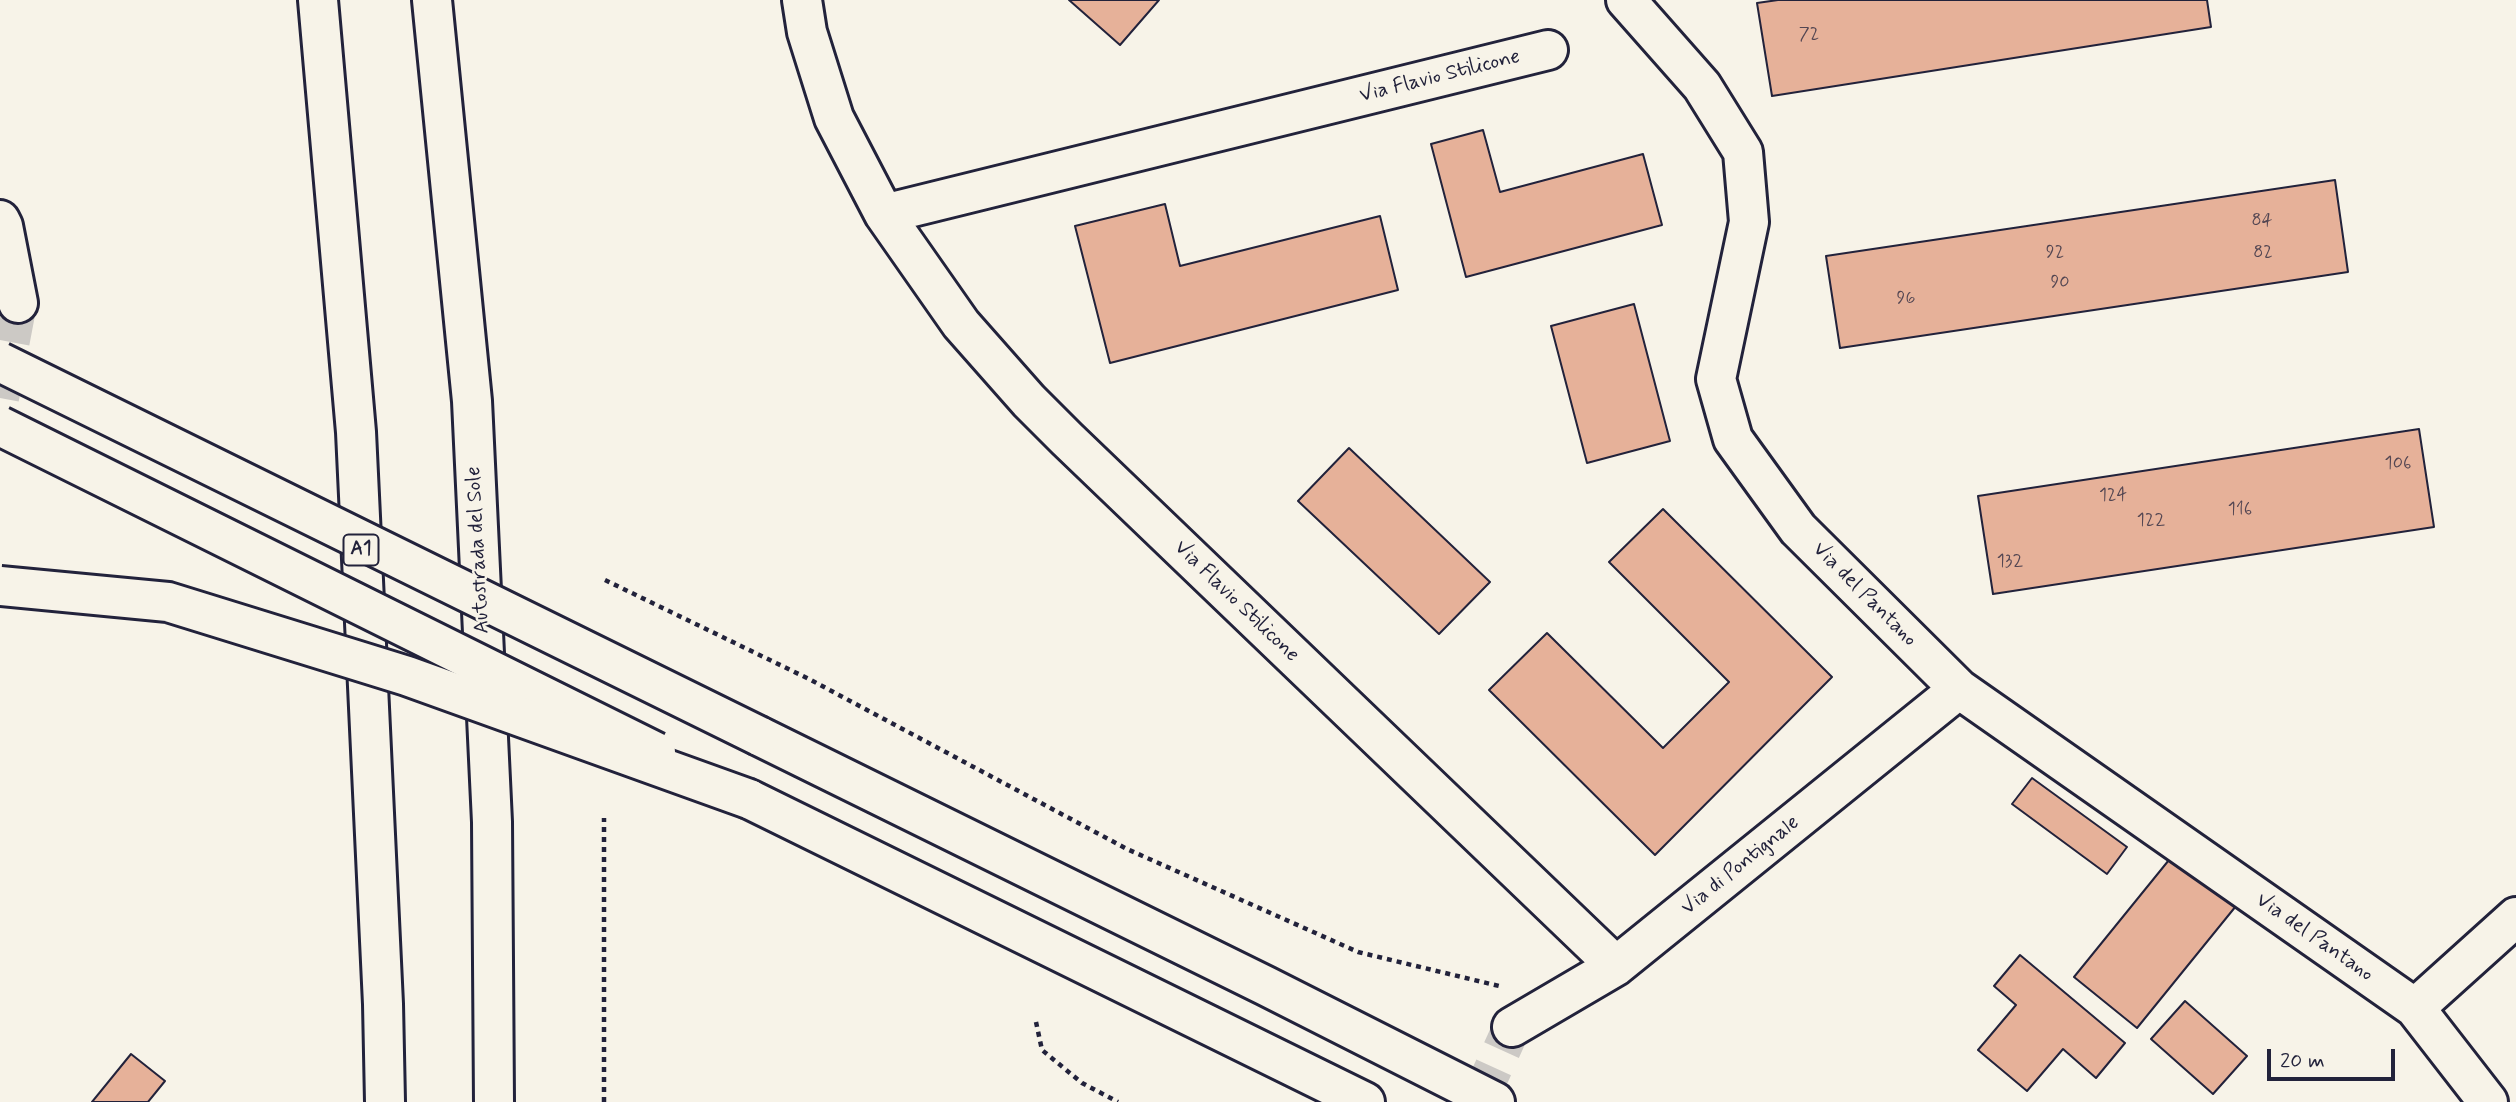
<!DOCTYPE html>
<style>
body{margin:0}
#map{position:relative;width:2516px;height:1102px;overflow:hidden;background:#f7f3e8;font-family:Mynerve,sans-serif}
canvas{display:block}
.scale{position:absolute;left:2267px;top:1049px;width:128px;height:32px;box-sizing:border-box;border:4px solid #22223b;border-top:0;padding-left:9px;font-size:21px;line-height:24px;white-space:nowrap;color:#22223b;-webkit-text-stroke:5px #f7f3e8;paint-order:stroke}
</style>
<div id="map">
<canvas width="2516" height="1102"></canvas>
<div class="scale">20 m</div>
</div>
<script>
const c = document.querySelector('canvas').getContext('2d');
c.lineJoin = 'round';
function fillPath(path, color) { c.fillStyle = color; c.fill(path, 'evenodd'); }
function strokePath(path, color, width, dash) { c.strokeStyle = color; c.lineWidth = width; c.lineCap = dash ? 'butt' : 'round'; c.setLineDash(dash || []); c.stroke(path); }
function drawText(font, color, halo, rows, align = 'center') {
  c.font = font + ' Mynerve,sans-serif'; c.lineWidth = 5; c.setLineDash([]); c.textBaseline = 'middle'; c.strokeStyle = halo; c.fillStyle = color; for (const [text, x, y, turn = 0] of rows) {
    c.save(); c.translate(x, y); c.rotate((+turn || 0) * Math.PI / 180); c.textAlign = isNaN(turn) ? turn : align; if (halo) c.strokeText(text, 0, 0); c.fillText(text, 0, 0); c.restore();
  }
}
const building = new Path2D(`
 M1069,0H1159L1120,45Z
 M1778,0H2207L2211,27L1772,96L1757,3Z
 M1483,130L1500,192L1643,154L1662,225L1466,277L1431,144Z
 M2335,180L2348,272L1840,348L1826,256Z
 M1165,204L1180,266L1380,216L1398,290L1110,363L1075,226Z
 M1634,304L1670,441L1587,463L1551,326Z
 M2419,429L2434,527L1993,594L1978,496Z
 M1349,448L1490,582L1439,634L1298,501Z
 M1663,509L1832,677L1655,855L1489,690L1547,633L1663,748L1729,682L1609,562Z
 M2032,778L2127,847L2107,874L2012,804Z
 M2173,855L2236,906L2137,1028L2074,977Z
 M2020,955L2125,1043L2096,1078L2063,1049L2027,1091L1978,1050L2016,1005L1994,986Z
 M2185,1001L2247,1056L2213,1094L2151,1039Z
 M131,1054L165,1081L148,1102H92Z`);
fillPath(building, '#e6b199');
strokePath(building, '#22223b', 2);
strokePath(new Path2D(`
 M0,398L18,303
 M1478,1102L1512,1027`), '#ccc9c5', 38, [38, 19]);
const minor = new Path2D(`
 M802,0L807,32L834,118L884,214L961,324L1029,401L1067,439L1616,966
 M1626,0L1702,86L1743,152L1749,222L1716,379L1733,439L1798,529L1959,689L2415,1008L2488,1102
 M884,214L1548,50
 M0,220L3,226L18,303
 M2415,1008L2516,917
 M1512,1027L1616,966L1959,689`);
const trunk = new Path2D(`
 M759,736L1266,986L1495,1102
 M749,799L1365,1102`);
const motorway = new Path2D(`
 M318,0L356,432L383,1004L385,1102
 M432,0L472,401L492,822L494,1102`);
strokePath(minor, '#22223b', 44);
strokePath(trunk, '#22223b', 44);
strokePath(motorway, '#22223b', 44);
strokePath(new Path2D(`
 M605,580L809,679L1127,849L1358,952L1499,986
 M1036,1022L1042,1050L1082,1083L1118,1102
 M604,1102V818`), '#22223b', 4.5, [5, 5]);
strokePath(minor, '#f7f3e8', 38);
strokePath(trunk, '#f7f3e8', 38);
strokePath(motorway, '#f7f3e8', 38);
const trunkBridge = new Path2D(`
 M0,362L759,736
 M0,426L656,752`);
const motorwayBridge = new Path2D(`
 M0,586L168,602L407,676L749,799`);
strokePath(trunkBridge, '#22223b', 44, []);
strokePath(motorwayBridge, '#22223b', 44, []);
strokePath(trunkBridge, '#f7f3e8', 38);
strokePath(motorwayBridge, '#f7f3e8', 38);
drawText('18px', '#534652', null, [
 ["72",1809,35],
 ["84",2262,221],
 ["92",2055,253],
 ["82",2263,253],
 ["90",2060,283],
 ["96",1906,299],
 ["106",2398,464],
 ["124",2113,496],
 ["116",2240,510],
 ["122",2151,521],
 ["132",2010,562]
]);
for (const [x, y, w] of [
 [361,550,35]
]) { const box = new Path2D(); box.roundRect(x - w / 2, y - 15.5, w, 31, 5); c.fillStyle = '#f7f3e8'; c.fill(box); strokePath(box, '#22223b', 2); }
drawText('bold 19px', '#22223b', null, [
 ["A1",361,550]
]);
drawText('21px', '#22223b', '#f7f3e8', [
 ["Via Flavio Stilicone",1440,77,-14],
 ["Autostrada del Sole",479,550,-93],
 ["Via del Pantano",1864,595,45],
 ["Via Flavio Stilicone",1236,602,44],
 ["Via di Pontignale",1741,866,-39],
 ["Via del Pantano",2314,938,35]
]);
</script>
